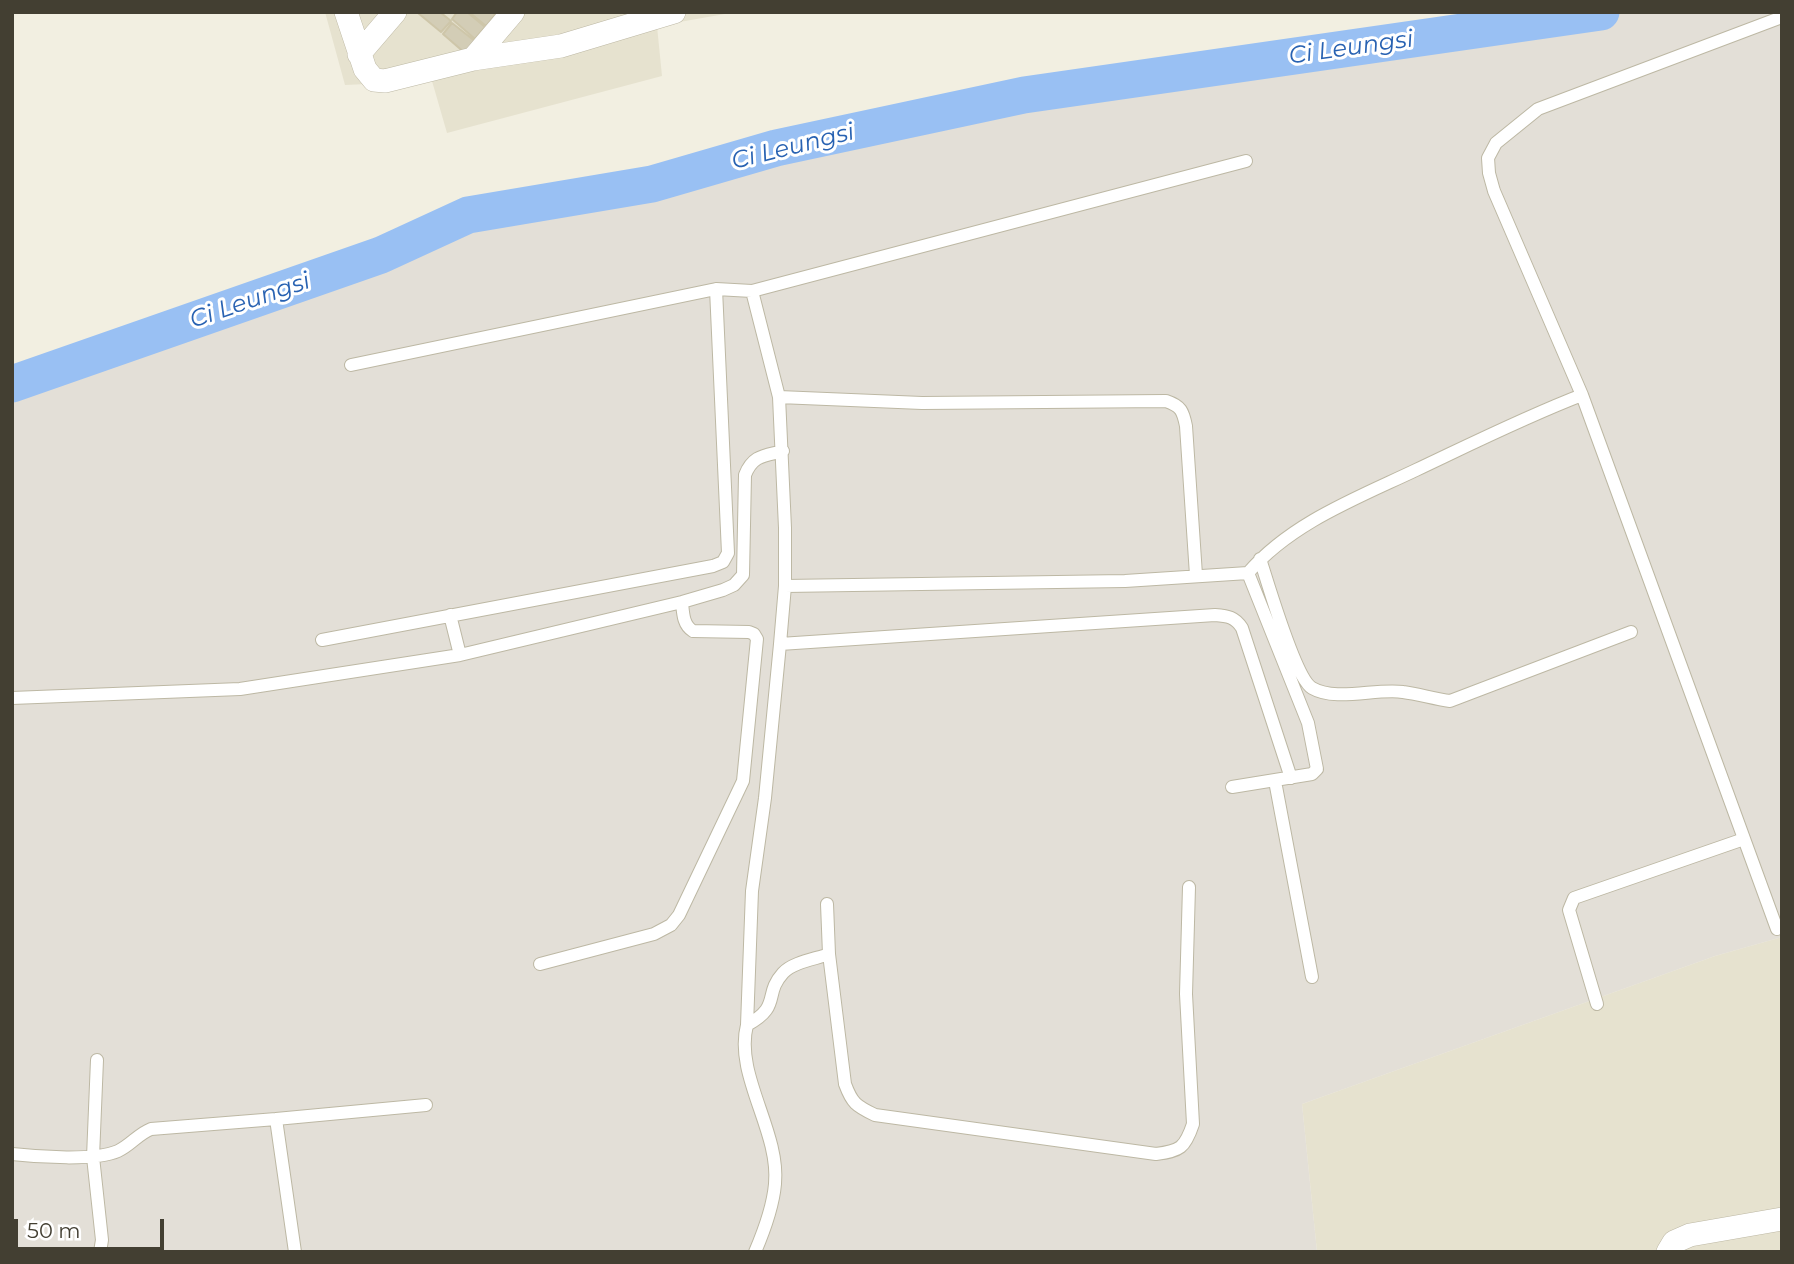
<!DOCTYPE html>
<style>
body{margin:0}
#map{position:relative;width:1794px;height:1264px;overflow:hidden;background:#f2efe1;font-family:Montserrat,sans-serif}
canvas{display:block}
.frame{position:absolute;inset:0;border:14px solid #433f32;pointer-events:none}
.scale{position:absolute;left:14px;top:1219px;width:150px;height:32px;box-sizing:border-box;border:4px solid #433f32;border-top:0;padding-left:9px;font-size:21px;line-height:24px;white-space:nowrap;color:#433f32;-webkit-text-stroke:5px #fff;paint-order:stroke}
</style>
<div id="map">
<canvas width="1794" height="1264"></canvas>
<div class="frame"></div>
<div class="scale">50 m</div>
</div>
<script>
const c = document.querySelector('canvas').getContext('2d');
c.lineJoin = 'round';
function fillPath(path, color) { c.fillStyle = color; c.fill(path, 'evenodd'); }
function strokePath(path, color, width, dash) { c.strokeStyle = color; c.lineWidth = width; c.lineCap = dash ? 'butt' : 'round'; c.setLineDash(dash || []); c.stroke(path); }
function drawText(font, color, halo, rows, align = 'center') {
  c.font = font + ' Montserrat,sans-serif'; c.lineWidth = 6; c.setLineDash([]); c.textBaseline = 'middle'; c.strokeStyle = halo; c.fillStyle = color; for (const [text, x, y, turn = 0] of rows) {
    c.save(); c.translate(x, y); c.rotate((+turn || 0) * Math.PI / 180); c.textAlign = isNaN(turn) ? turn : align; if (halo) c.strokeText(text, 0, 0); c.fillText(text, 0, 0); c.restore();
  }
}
fillPath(new Path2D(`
 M325,12H736L657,26L662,76L447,133L432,81L345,85Z
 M1782,937V1252H1317L1302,1104L1715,956Z`), '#e6e2cf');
fillPath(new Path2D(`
 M1601,12H1782V937L1715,956L1302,1104L1317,1252H12V384L203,317L468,215L652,184L929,115L1213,68Z`), '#e3dfd7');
strokePath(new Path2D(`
 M12,384L381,255L468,215L652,184L776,148L1024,95L1601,12`), '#99c0f3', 37);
const building = new Path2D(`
 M440,12L451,21L441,32L418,13Z
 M457,12H467L485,27L475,39L452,19Z
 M469,12H493L495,15L486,26Z
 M452,23L476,42L466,54L443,34Z`);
fillPath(building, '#d3cdb6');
strokePath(building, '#cec6a9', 2);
const lane = new Path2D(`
 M351,365L716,289L752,291
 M1582,395L1777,929
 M779,397L922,403L1166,401C1181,406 1183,411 1186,426L1196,575
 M1260,559C1268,583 1295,678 1312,688C1336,702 1376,688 1403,692C1419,694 1434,699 1450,701L1631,632
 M785,586L1125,581L1248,573C1291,523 1357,498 1416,470C1471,444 1525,417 1582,395L1494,191L1489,173L1488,158L1496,143L1538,109L1782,17
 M450,615L460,655
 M322,640L713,566L723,562L728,553L716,289
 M780,644L1215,615C1228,616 1235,617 1242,628L1291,778
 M12,698L240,689L460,655L682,602L723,590L734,585L743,575L745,475C753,455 764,456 783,451
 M1275,781L1312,977
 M1232,787L1312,774L1317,769L1308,723L1248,573
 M829,954L845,1084C852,1103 856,1106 875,1115L1156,1154C1180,1151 1185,1148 1193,1124L1186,994L1189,887
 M540,964L654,934L671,925L679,915L743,781L757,639L754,634L749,632L693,631C683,625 683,613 682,602
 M1597,1004L1569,910L1574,898L1744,839
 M747,1025C782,1006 763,995 783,973C793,962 816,959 829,954L827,904
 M97,1060L93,1157L102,1240L100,1252
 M276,1119L426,1105
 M12,1154C38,1157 96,1161 118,1151C131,1145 138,1134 151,1129L276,1119L295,1252
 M755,1252C764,1231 773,1207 775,1184C780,1131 734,1075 747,1025L752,891L765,798L780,644L785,586V528L779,397L752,291L1246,161`);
const street = new Path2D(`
 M346,12L365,69L374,80L385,81L473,59L561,46L674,12
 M359,54L395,12
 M473,59L513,12
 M1668,1252L1674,1242L1690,1235L1782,1219`);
strokePath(lane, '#bdb8a4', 14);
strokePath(street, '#bdb8a4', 24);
strokePath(lane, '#fff', 12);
strokePath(street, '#fff', 23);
drawText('italic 24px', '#2862b2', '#fff', [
 ["Ci Leungsi",1351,48,-8],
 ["Ci Leungsi",793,147,-14],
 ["Ci Leungsi",250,301,-19]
]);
</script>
